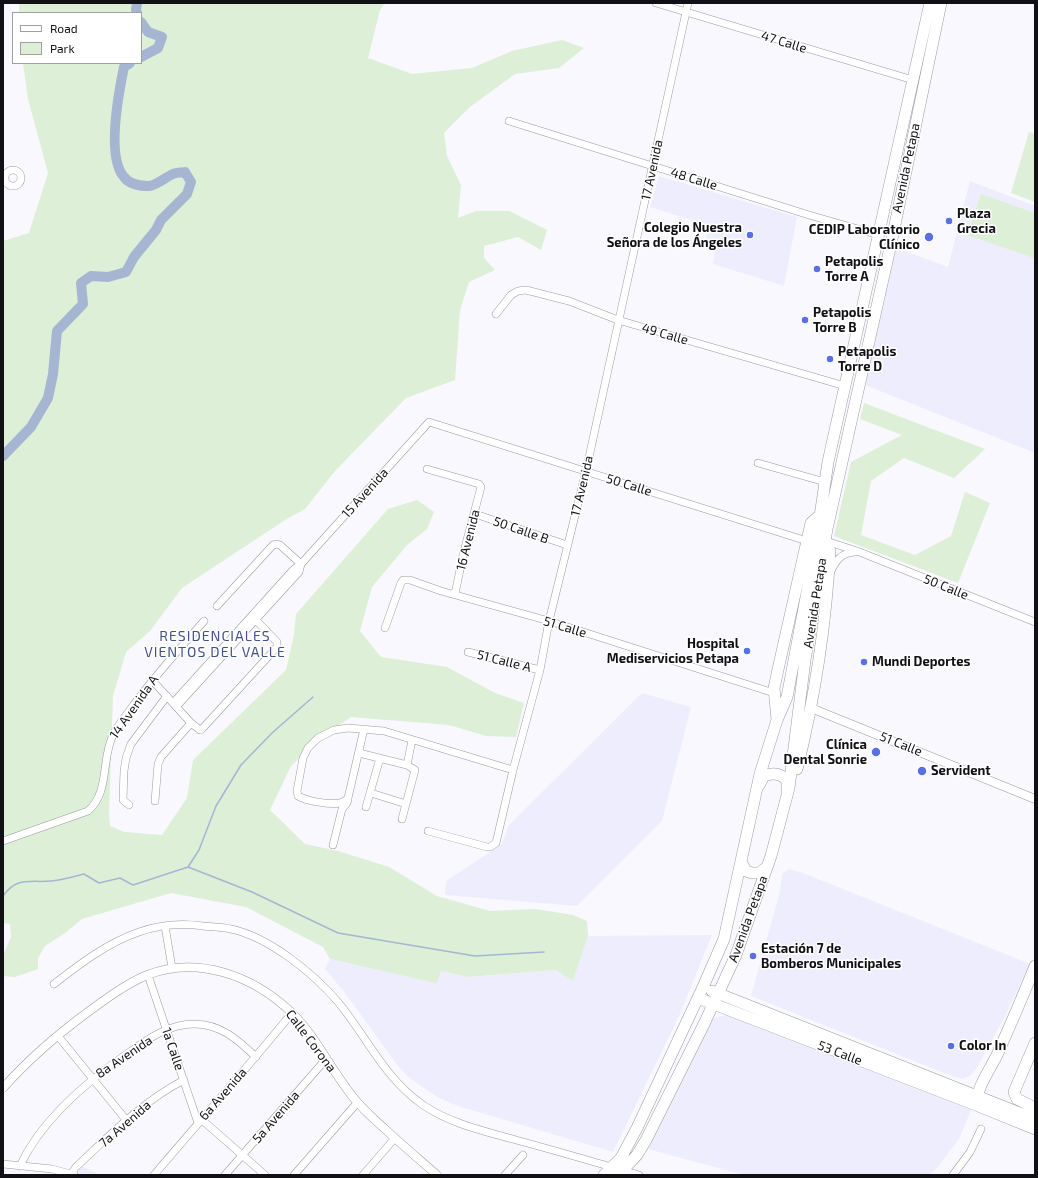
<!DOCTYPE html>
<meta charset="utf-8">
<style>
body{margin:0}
#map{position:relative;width:1038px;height:1178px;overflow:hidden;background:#f8f8fe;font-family:"Exo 2",sans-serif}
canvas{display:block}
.frame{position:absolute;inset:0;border:4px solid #111115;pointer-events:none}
.legend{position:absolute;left:12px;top:12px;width:130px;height:52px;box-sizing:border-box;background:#fff;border:1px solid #a0a0a1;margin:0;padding:5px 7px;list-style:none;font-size:12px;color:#111115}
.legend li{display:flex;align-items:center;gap:8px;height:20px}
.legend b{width:20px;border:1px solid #a0a0a1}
</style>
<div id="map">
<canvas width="1038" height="1178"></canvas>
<div class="frame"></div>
<ul class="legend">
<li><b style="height:5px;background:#fff"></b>Road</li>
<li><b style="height:11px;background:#ddefd7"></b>Park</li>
</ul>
</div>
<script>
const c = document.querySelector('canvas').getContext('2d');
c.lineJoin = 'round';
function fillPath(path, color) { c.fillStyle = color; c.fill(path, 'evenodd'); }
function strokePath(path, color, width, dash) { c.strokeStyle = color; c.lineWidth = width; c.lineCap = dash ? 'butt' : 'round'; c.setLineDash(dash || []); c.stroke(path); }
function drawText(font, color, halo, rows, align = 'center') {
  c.font = font + ' "Exo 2",sans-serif'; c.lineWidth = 3; c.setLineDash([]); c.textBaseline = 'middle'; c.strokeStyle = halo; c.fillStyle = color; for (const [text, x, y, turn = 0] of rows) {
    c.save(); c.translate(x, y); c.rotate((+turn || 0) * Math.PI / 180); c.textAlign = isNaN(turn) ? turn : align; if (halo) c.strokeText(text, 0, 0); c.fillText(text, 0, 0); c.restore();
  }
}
fillPath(new Path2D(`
 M659,176L797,217L784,286L713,264L716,243L705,241L708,229L701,223L650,207Z
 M970,181L1035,206V453L865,385L896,248L948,267Z
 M642,693L691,707L662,821L577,906L445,895L446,881L502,844L509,825Z
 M789,869L803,873L1030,964L1004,1018L976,1069L970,1076L963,1079L954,1077L751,996L780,892L782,875L784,872Z
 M712,935L679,1016L613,1152L458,1106L441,1099L425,1089L410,1078L398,1066L345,993L325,969L330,959L436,983L441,971L468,977L555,970L573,981L588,936Z
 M727,1015L971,1110L959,1139L937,1168L929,1175H744L648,1149L712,1018Z
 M82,1166L96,1173L99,1175H76Z`), '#ededfe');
fillPath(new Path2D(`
 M19,3H385L380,10L368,58L412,74L472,68L512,51L562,40L584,48L559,68L515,74L470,107L444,133L447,156L461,185L458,218L476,211H509L547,230L541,250L518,237L484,246V258L495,270L469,282L460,310L455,380L406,398L335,471L305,509L285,520L182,588L150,631L126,652L113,696L109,812L110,826L124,832L162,835L187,798L193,760L286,670L294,635L296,614L388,509L417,500L434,512L427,529L407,545L372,587L360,631L381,657L447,667L495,693L524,703L516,737L486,736L449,725L351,717L323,736L291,766L270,810L305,844L338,851L389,867L437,896L490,911L535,909L573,915L587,921L588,936L573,981L555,970L468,977L441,971L437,983H435L330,959L323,947L246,907L171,893L82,919L65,933L45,946L38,958V969L15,977L3,976V956L11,937L10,924L3,923V241L29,233L48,173L28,99L23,63H141V13H19Z
 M1029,132L1035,134V202L1011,193Z
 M981,194L1035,213L1034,258L967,235Z
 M864,403L985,449L954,478L904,458L871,481L861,535L915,555L951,536L965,492L990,503L958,583L834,536L851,462L902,435L860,419Z`), '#ddefd7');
strokePath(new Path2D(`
 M188,867L199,850L216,806L241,765L272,733L313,697
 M3,896C17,876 30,883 51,881C62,880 73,877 84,874L99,883L120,878L133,885L188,867L252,892L338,933L475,956L544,952`), '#a6b6d2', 1.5);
strokePath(new Path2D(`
 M137,13L136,10L137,3
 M141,22L148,32L162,37L158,48L141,57
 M3,456L31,427L48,398L53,374L57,331L83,304L81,283L91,276L108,277L126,272L134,257L156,230L161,220L187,194L191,182L185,172C181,173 177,172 173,174C166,177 157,185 149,186C140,186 129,184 124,177C106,157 119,91 124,67L130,63`), '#a6b6d2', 10);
const minor = new Path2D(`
 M656,3L913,80
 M509,121L809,215L879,235
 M5 178a8 8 0 1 1 16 0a8 8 0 1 1-16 0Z
 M496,314L511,295L518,291L526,290L569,301L618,320L845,386
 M758,463L825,482
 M427,469L479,484L481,487L463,555L455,594
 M475,514L567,545
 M829,542L857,551L1035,622
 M830,573C836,560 841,553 855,552
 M217,606L273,545L277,544L280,545L301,564
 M385,628L401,583L403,580H410L441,591L549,621L774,693
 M468,652L540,670
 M152,680L191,723L200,730L202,729L277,647V642L252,616
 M173,703L293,570L301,564L429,422L807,541
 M176,707L299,572L301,564
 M364,729L348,798C346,801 343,802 340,803C330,805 306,801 298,796L297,791L303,758L308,748L318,738L334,730L348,728L384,731L513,770
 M359,753L407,765L415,770L402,819
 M407,765L412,740
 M371,793L406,804
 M155,801L158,764L161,757L191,723
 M129,805L123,800L124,771L126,758L131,744L167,696
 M366,807L380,758
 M428,831L487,847H490L496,843L513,770L540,670L549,621L586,471L688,3
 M3,841L88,811C110,792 101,759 113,735C118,725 126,716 132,707C154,677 179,649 204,621
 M333,845L342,809L347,803L348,799
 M165,926L172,968
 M148,975L198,1123
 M54,984C80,964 107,943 139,932C159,925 182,923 203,926C212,927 222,927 231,929C269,937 313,973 338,1002C367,1037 384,1078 423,1105C451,1124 484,1131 516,1140C557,1151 598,1163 639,1175
 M58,1036L127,1121
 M201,1119L265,1175
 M3,1164L52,1169L74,1175
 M20,1166C41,1120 90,1079 131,1051C149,1038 170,1024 194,1024C221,1024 238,1040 256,1057
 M71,1174L76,1167C109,1136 143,1101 184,1080
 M154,1175C200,1121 247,1068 292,1013
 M225,1175L326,1059
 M294,1175L357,1103
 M363,1175L395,1138
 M505,1175L523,1155
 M953,1175L970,1152L981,1129`);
const tertiary = new Path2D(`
 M811,708L1035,799
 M3,1088C28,1060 58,1034 88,1012C107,998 126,984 147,975C198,955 253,976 291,1012C316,1036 331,1070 353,1097C362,1109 374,1119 385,1129C402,1145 420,1160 437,1175`);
const primary = new Path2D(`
 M777,720L774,688L779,665L811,523L820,515
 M797,769C815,697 826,624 830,551
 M759,785L764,776C773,772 781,774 787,780V789
 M741,862L746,871L752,873H759L767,867
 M712,991L1035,1119
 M698,998L976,1105L1035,1129
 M1035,1043L1014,1092L1017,1099L1035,1108
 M976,1103C978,1086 989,1071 997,1055C1010,1026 1023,996 1035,966
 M604,1175L621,1158L637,1128L703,987L724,939L760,774L777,720L787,697L815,550L828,462L930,3
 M618,1175L637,1155L646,1140L704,1024L736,955L771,856L789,788L805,660L827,529L892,239L941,3`);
strokePath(minor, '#9999a2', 8);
strokePath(tertiary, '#9999a2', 9);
strokePath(primary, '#9999a2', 12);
strokePath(minor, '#fff', 7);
strokePath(tertiary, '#fff', 8);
strokePath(primary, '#fff', 11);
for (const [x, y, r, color] of [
 [949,221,4,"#596fe5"],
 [750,235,4,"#596fe5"],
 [929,237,5,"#596fe5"],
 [817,269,4,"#596fe5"],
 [805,320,4,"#596fe5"],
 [830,359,4,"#596fe5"],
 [747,651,4,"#596fe5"],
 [864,662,4,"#596fe5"],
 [876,752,5,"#596fe5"],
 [922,771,5,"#596fe5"],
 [753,956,4,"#596fe5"],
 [951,1046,4,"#596fe5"]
]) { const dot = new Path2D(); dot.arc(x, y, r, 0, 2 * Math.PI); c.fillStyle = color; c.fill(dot); strokePath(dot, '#fff', 1.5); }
drawText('13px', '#111115', '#fff', [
 ["47 Calle",784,42,17],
 ["Avenida Petapa",906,168,-78],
 ["17 Avenida",652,170,-78],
 ["48 Calle",694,179,17],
 ["49 Calle",665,334,16],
 ["50 Calle",629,485,17],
 ["17 Avenida",582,486,-77],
 ["15 Avenida",365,493,-48],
 ["50 Calle B",521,530,19],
 ["16 Avenida",468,540,-76],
 ["50 Calle",946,587,22],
 ["Avenida Petapa",815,603,-81],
 ["51 Calle",565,627,17],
 ["51 Calle A",504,661,14],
 ["14 Avenida A",134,707,-55],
 ["51 Calle",901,744,22],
 ["Avenida Petapa",748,919,-70],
 ["Calle Corona",311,1041,53],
 ["1a Calle",173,1049,71],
 ["53 Calle",840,1053,21],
 ["8a Avenida",124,1057,-34],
 ["6a Avenida",223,1094,-49],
 ["5a Avenida",276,1117,-49],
 ["7a Avenida",125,1124,-41]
]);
drawText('bold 13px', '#111115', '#fff', [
 ["Plaza",957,214],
 ["Grecia",957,229],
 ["Colegio Nuestra",742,228,"right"],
 ["Señora de los Ángeles",742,243,"right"],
 ["CEDIP Laboratorio",920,230,"right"],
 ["Clínico",920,245,"right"],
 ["Petapolis",825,262],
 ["Torre A",825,277],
 ["Petapolis",813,313],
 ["Torre B",813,328],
 ["Petapolis",838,352],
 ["Torre D",838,367],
 ["Hospital",739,644,"right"],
 ["Mediservicios Petapa",739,659,"right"],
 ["Mundi Deportes",872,662],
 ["Clínica",867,745,"right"],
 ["Dental Sonrie",867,760,"right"],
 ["Servident",931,771],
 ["Estación 7 de",761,949],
 ["Bomberos Municipales",761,964],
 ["Color In",959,1046]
], 'left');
c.letterSpacing = '1px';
drawText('14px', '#42508c', '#fff', [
 ["RESIDENCIALES",215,636],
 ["VIENTOS DEL VALLE",215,652]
]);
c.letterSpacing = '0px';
</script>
